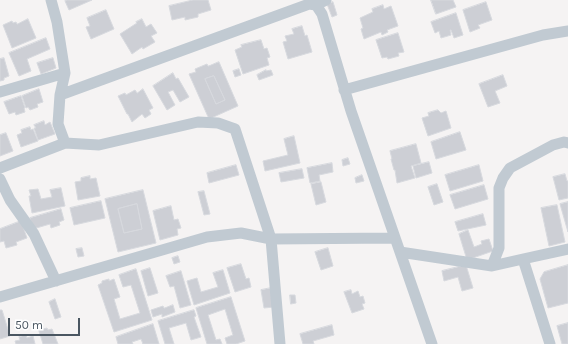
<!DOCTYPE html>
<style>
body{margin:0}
#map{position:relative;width:568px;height:344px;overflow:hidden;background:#f5f3f3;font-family:Karla,sans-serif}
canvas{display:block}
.scale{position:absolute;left:8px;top:318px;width:72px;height:18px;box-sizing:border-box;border:2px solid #4a5661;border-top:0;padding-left:5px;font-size:12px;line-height:14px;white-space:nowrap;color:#4a5661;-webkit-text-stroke:3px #fff;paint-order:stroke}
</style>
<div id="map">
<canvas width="568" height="344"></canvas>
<div class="scale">50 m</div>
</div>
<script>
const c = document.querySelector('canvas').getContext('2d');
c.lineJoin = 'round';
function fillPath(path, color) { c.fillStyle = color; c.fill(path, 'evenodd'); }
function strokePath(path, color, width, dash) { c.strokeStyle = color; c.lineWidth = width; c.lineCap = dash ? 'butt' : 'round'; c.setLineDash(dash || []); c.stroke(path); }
const building = new Path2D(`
 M67,0H92L69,10L65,1Z
 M193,0H208L211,10L198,14V17L185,20V17L172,20L169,6Z
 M431,0H453L456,7L436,14Z
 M333,2L337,15L332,17L327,4Z
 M486,2L492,20L478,25L480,28L470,32L463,10Z
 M383,5L384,9L391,6L398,26L387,30L388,32L382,35L381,32L364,39L361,29L363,28L360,18L373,12L372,9Z
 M106,10L114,29L91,39L86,27L90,26L87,18Z
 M456,13L463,35L454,38L451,30H450L451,35L441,38L439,31L435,33L431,22Z
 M28,19L36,38L12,48L3,25L12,21L13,23L16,22L17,24Z
 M142,19L146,27L151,24L157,33L151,36L155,42L143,49L142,47L132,54L120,34L137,23L136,22Z
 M302,26L305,36L307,35L312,52L288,59L283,42L287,41L285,36L294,34L292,29Z
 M398,33L404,52L398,53L399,56L388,59L387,57L382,58L376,40Z
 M46,38L50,49L27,59L31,71L19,76L9,53Z
 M261,40L264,49L267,48L270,57L267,58L269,65L243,74L235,50L242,47L241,45Z
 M4,58L9,76L4,78V80L0,81V59Z
 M53,58L56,68L41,74L37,63Z
 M219,62L238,106L209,119L189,74L196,72L195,69L207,64L208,66ZM214,76L225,100L216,104L205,79Z
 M239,69L241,75L235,77L233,71Z
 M266,70V71L271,70L273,75L259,80L257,75Z
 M173,73L176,79L178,78L189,97L180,102L173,90L168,92L175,105L167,110L153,86Z
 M503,75L507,86L495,91L500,103L488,107L479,84Z
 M214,76L225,100L216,104L205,79Z
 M39,89L43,102L37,104L38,107L30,110L28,107L26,108L22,96Z
 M143,89L153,108L149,110L151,114L145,118L142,114L132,122L128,114H127L118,96L125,93L126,95L135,90L137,93Z
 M21,96L25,108H24L25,112L16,115L15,112L9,114L4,102Z
 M438,110L441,113L446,111L451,128L428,136L422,118L429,116L428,113Z
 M44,121L45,125L50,122L55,134L38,140L34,128H36L34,125Z
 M30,127L31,130L33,129L38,141L21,147L17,135L22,133L21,130Z
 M460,132L466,150L436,159L431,142Z
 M6,133L13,151L0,156V135Z
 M294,136L300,163L265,171L263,161L288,155L284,139Z
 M416,144L421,163L411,166L415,178L397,183L395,170H394L391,159H392L390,151Z
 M348,158L350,164L343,166L342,160Z
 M429,162L432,173L416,178L413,166Z
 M332,163L333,172L319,175L320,181L310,183L307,168Z
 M236,165L239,175L209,183L207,173Z
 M479,165L483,181L450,191L445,175Z
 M302,169L304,178L281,182L279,173Z
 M565,174L567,181H568V198L559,200L553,177Z
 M362,175L364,181L356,183L355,178Z
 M90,176V179L96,178L100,196L78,200L75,182L81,181V178Z
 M321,182L326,202L316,205L311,184Z
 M437,184L443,202L434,205L428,187Z
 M484,185L488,199L455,209L450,195Z
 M61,188L65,206L32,213L29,196H31L29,190L38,189L41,199L52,197L50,190Z
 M143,190L156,243L118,252L105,199ZM137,204L142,229L124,233L118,209Z
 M204,191L210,214L204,215L198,192Z
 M101,201L105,218L74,225L70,208Z
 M568,202V232L560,204Z
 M137,204L142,229L124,233L118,209Z
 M557,205L565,242L549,246L541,208Z
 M171,206L174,220L178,219L181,228L177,229L178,235L160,240L153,211Z
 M61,209L64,220L59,222L60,225L51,228L50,224L33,229L30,218Z
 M483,214L486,225L458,231L455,222Z
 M21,221L27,238L16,242L17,245L6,248L4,241L0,242V229Z
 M468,230L474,247L482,244L481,241L489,239L493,251L467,260L459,234Z
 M82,248L84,256L78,257L76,249Z
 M328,248L333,266L321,270L315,252Z
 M178,256L180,262L174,264L172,258Z
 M241,264L246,279L249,278L251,287L235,292L227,268Z
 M466,265L473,288L462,291L458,277L444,281L442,271Z
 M568,265V303L548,308L540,279L544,272Z
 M150,268L158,293L148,296L141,271Z
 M136,269L152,320L114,332L98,285L102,283V281L109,279V281L114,279L120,297L114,299L120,319L140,313L131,285L123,287L119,275Z
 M223,270L230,293L194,305L187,281L197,278L201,292L218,287L213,273Z
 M181,271L191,305L180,308L174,286L170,287L166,276Z
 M271,288L274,307L264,308L261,290Z
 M351,290L352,294L358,291L360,297L363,296L365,303L362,304L364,309L352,313L344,292Z
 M290,295H295L296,303L291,304Z
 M231,297L245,341L236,344H227L225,338L233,335L225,309L208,315L216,340L220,339L222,344H207L196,308Z
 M55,299L61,317L55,319L49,302Z
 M173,305L175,312L162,317V314L153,317L151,310L163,306L164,308Z
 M0,310H2L10,336L0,339Z
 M194,310L196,316L194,317L201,337L191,340L186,323L169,328L174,344H165L158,321Z
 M568,323V344H562L557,326Z
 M153,324L159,344H142H143L141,339L132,342L133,344H118L116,337Z
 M332,325L334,335L313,341L314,344H303L300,334Z
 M43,326V329L47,328L48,330L52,329L58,344H43L38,328Z
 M26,335L27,338L33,336L35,344H16L15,341L20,340L19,337Z`);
fillPath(building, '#cdcfd5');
strokePath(building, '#d7d9de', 1);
strokePath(new Path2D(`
 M51,0L57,22L65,73L60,95L58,124L65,143
 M316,5L326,0
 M344,90L543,35L568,31
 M0,92L65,73
 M60,95L309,4L316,5L322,14L351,111L432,344
 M0,168L65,143L99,145L198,122L218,123L235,129L271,239L280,344
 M0,179L10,200L34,234L56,281
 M400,252L492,266L523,259L550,344
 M523,259L568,249
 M492,266L499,248V188L503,178L510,168L553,145L564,142L568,143
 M0,297L207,237L241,233L271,239L395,238`), '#c1cad2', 11);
</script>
